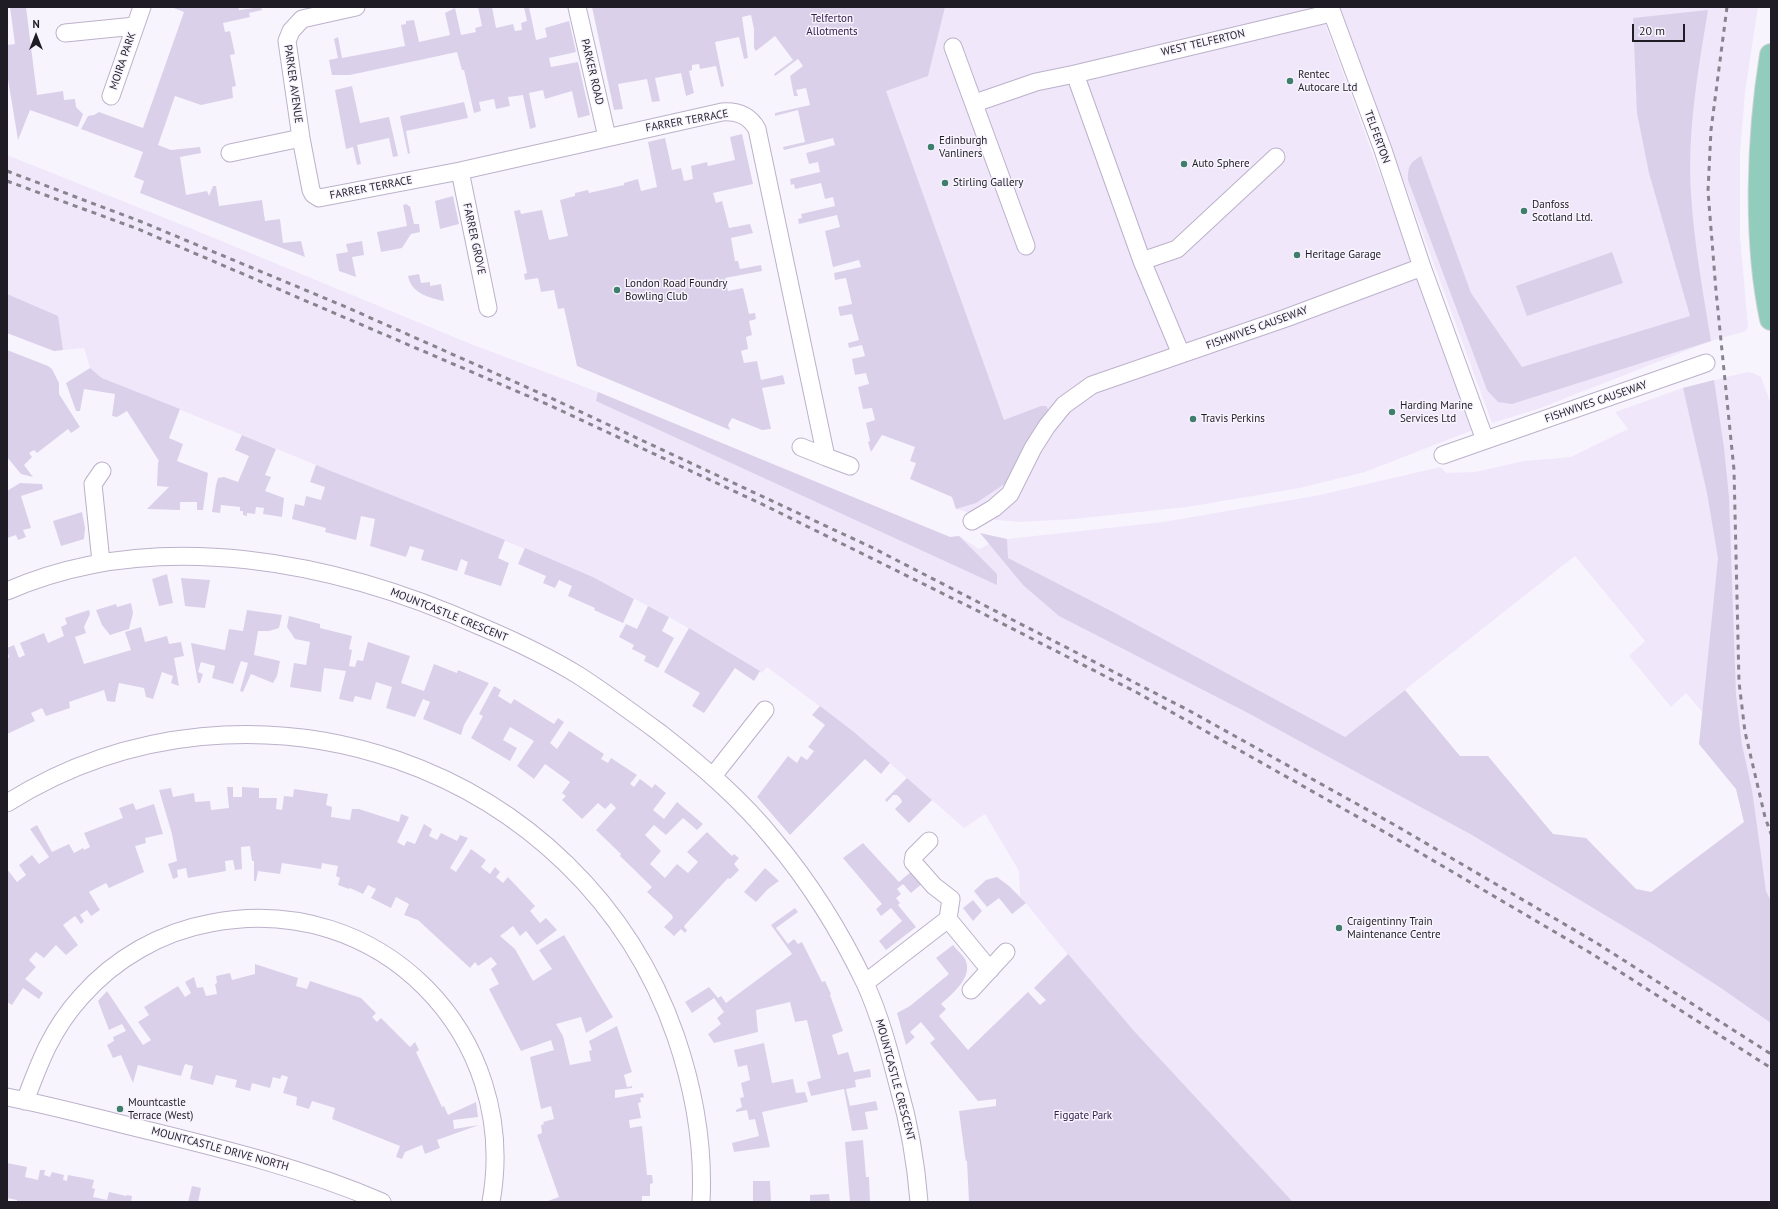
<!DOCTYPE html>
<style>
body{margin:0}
#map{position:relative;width:1778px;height:1209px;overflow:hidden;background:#f8f4fe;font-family:"PT Sans",sans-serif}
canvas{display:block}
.frame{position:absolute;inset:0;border:8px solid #201c25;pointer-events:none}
.north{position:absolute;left:16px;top:16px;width:40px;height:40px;-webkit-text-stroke:3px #f8f4fe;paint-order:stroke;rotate:0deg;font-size:11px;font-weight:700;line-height:16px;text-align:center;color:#201c25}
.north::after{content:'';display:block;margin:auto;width:14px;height:18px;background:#201c25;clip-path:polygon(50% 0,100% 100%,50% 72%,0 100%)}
.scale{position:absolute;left:1632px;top:24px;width:53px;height:18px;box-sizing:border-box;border:2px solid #201c25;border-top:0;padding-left:5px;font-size:12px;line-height:14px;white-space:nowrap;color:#201c25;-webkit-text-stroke:3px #f8f4fe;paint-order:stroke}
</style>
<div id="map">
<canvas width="1778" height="1209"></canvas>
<div class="frame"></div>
<div class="north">N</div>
<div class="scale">20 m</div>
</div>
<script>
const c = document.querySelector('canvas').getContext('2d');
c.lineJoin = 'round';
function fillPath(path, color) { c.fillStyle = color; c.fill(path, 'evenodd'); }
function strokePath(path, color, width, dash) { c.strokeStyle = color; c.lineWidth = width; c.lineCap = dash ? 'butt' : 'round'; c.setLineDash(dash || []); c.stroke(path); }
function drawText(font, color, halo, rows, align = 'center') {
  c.font = font + ' "PT Sans",sans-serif'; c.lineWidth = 3; c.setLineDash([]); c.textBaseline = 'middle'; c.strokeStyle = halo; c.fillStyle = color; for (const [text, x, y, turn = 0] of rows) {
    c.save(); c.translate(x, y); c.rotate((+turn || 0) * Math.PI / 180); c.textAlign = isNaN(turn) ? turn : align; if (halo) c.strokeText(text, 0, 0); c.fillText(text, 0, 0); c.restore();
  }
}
fillPath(new Path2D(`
 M899,7H1319L1473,430L1365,472L1300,488L1187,507L1074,519L1020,522L997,520L956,509L818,49Z
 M1340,7H1758L1745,92L1740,153V236L1748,327L1746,331L1711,341L1538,409L1492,423Z
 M7,155L185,226L471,344L598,392L950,537L959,536L979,549L991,543L1007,558V539L1163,522L1320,495L1440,467L1447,473L1475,472L1524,461L1571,457L1628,429L1615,412L1683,388L1747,372L1753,373L1761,377L1771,404V901L1766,891L1744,822L1736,789L1699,744L1703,713L1686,693L1671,707L1629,656L1645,641L1575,556L1345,737L1771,1016V1202H1293L1135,1032L1074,962L1020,896L1019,871L985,814L964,828L854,732L767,667L762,673L728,651L669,617L593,577L553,560L385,493L102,378L90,368L84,348L54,351L7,333Z`), '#f0e7fb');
fillPath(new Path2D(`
 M10,7H26L37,95L63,91L64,100L75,99L76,107L83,114L78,127L30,110L18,140L7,73V45L15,44Z
 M171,7H238L239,10L261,7L262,10L249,13L250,17L223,23L225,32L230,31L235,54L230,55L236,86L232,87L233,98L201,105L175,96L158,145L171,150L200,147L201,153L180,157L186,195L207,191L209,196L213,186H216L219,206L262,200L265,221L280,219L283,243L301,241L305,257L140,193L144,181L134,177L143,152L81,129L88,116L94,115L99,112L143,128L184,12Z
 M478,7H492L496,28L513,24L515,31L522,30L521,23L527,21L524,7H529L536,40L547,37L545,28L569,21L576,52L549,58L551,67L578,62L590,115L578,118L572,91L545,99L543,90L529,93L536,127L530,129L523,95L508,97L510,106L496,109L494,99L479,102L481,111L474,113L464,70H462L457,52L350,75H332L329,60L338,58L334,39L338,37L342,58L405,46L401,25L406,24V21L414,20L419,42L450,35L445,13L455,8L461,35L476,32L475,28L482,26Z
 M592,7H945L928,76L886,91L1004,420L1041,406H1046L1048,409L1047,413L1006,483L976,503L956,509L952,497L910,479L916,463L910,461L915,447L882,435L871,452L868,442L870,441L866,423L875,420L872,408L863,409L858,387L869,384L866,373L855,375L852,359L865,356L862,345L849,348L848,343L859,340L852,314L840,316L838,307L852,304L846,278L835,280L834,273L861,267L859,260L833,267L825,231L840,227L837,215L799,224L798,219L802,218L801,214L835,206L833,197L825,199L821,183L795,189L794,184L791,185L790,179L820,172L818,162L809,164L806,153L835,145L833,138L784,150L783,147L805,142L798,110L775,116V113L810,105L806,88L796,90L798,96H794L790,76L803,66L798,59L775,76L774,74L793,60L775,36L756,51L754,48V29L751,15L742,17L748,58L744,59L739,37L715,42L724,86L721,87L716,66L700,69L699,64L692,65V70L689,71L694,93L686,96L681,73L655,78L660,101L652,102L647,79L618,84L623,109L614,110Z
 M1708,10C1698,71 1687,132 1691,194C1694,243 1703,292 1711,341L1512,404L1498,402L1487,390L1408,180C1408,167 1409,163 1421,156L1471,293L1522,367L1690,316L1649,173L1637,113L1633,18Z
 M352,86L360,123L389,117L398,156L393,157L389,138L357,145L361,164L357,165L353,147L346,149L335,90Z
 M464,102L468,118L406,131L410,153L408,154L400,116Z
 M742,134L753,184L713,193L716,203L722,201L729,228L750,224L753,233L731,238L735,261H738L740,269L761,265L762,271L725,278L728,291L743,288L749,314L755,313L756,319L749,321L752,335L746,337L748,349L741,351L744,363L757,361L761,380L783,375L785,384L762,388L771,429L762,430L732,418L728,425L730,430L577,366L564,308L558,309L554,290L541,292L538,278L525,280L524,274L527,273L514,211L520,210L521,214L542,210L549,240L568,236L560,200L575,196V193L588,190L589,193L624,185V183L638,179L641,191L657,187L648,142L665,138L672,170L681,168L684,181L693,179L691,166L707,162L708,166L735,160L730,137Z
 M453,196L459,224L440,229L435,201Z
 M407,204L408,206H410L414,224H419L420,232L411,234L402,248L381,252L377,232L407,226L403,205Z
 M362,241L364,255L352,257L356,277L339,271L336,254L348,252L346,244Z
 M1612,252L1623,283L1527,316L1516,286Z
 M419,274L421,283L430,282V286L441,284L444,301C429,298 411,293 408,276Z
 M7,294L58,316L63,350L54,351L7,333Z
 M7,350L48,366L52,369L59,383V394L80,427L71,433L68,429L37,453L34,450L29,453L32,457L24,465L33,477L21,474L7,457Z
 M90,368L102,378L180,409L169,438L183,444L177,461L208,473L203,510H197V502H180V510L147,509L169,487L157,486L158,462L159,461L127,411L117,417L112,416L115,394L84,389L80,411H76L66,383Z
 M1714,380L1724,448L1729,497L1736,695L1742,745L1752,790L1766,891L1771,901V1023L1721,988L1648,941L1472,835L1248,713L1059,616L1023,585L980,533L1007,539L1008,558L1113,612L1345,737L1405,690L1460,756H1488L1553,834L1586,838L1636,889L1651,892L1744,822L1736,789L1699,744L1718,558L1707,493L1683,388Z
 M598,392L950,537L959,536L997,574V585L596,401Z
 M242,435L276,449L265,475L271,477L265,491L284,498L282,517L263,514L264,508L256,507L255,514L247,513V516L243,515V511H240V507L221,505L220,513L212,512L216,485L218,478L224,477L238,482L249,456L235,450Z
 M316,465L505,540L498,558L509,563L501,586L464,574L468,562L461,559L457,571L421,560L424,550L410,546L406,557L370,546L375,519L361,516L356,540L325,532L326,528L292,519L295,504L304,506L306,496L321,500L325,487L310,482Z
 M20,483L42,484L43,489L21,496L31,528L23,530L26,537L18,540L16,535L7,538V491Z
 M82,512L85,528L84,539L61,546L53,521Z
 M525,548L593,577L634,599L623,623L594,610L595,608L568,596L572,586L559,580L555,588L543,583L546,576L518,564Z
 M167,574L173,603L159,606L152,579Z
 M181,578L210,580L205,608L185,606Z
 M131,603L133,613L129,629L110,635L102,625L96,610L116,604L117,607Z
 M648,606L669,617L662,631L674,638L658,668L644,661L646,656L632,649L634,645L619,637L626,624L637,629Z
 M89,610L90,614L84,627L86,633L75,637L84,664L131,650L125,632L141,627L145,642L167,636L169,644L181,642L184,656L174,658L179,686L171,683L173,676L162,672L153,699L146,697L144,688L119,683L115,702L107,701L104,690L69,702L70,708L46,716L42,708L31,713L35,721L7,734V659L9,657L7,648L14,645L19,658L25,655L20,643L44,633L48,643L64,636L61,627L67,624L65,618Z
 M247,610L282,615L279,628L269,631H258L254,655L280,661L277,676L273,683L251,674L243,692L240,691L248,663L241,661L233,684L212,678L215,666L201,662L198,672L203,674L200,683H198L191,643L225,650L229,629L243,631Z
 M289,616L320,624V628L352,636L349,649L352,650L349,666L355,667L357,660L363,661L368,642L410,656L401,683L424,691L434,664L457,673L458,670L489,683L464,725L461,735L423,719L430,702L423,699L415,717L386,708L392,687L376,682L371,700L355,696L353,702L339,699L346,671L324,668L321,692L290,687L294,663L306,665L310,642L295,639L287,627Z
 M689,628L760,671L754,681L735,668L704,713L692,706L700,693L664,672Z
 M494,686L501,690L498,696L511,704L514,699L554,724L558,718L564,722L550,743L557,749L569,731L604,754L601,759L608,763L611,758L637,775L630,784L634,787L640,779L652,788L655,784L666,793L653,810L664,819L677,802L703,824L697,830L683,818L666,835L654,825L645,835L661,851L650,864L665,878L677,864L688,873L698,862L687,852L707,832L732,856L734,854L739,858L734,864L739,870L730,879L728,878L685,925L684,927L687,930L685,933L681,929L674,936L664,927L673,918L672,915L647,892L652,887L620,856L621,854L596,830L616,808L611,803L605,809L598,803L582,819L562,800L566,796L562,793L570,782L545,764L534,779L517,766L534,741L510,727L503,740L517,748L510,761L471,738L483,716L479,714Z
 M820,706L854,732L890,763L881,774L865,759L790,835L757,797L788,756L797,763L801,756L807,760L814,751L808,747L825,725L812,715Z
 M907,778L932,800L909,823L895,809L902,802L901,799L897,795H893L887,802L885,800Z
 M227,787H233V797H242V787L259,788V798H277L276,809L282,810L284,796L293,797L294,789L328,794L326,805L332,807L331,817L350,820L352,809H359L399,822L401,814L409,817L397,842L404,846L407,841L415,844L424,824L432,829L429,836L437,840L441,833L457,841L460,835L468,838L450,868L456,872L471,849L486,860L481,867L490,874L495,867L500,872L496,877L503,883L508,877L535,906L530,911L540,923L546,918L557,930L537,945L526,931L520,936L513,926L500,936L515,949L533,981L552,969L539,950L564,935L613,1017L586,1033L581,1017L556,1024L563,1036L570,1065L591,1061L589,1051L592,1050L589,1041L617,1026L632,1072L624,1075L627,1087L632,1086V1088L615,1090V1098L643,1093L644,1097L640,1098L641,1102L638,1103L641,1118L629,1120L630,1128L642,1126L647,1175H652L653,1183L650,1184V1196H642V1202H545L559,1197L537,1135L542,1133L541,1125L544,1124L543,1122L554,1119L551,1106L541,1109L530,1057L554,1050L551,1040L521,1051L489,989L499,984L491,969L497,964L491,957L478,966L475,962L470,968L418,920L404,915L409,904L396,897L391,908L371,898L376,889L368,885L363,894L350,888L349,889L338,885L340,878L336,876L338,866L322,863L321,869L282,863L280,874L258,871L256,881H254V861H252L250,846L241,847L242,869L235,870L233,860L225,861L226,871L188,878L186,868L177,870L178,877L173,879L168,864L177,861L172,834L159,790L171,788L173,797L194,793L195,802L210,801L211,810L229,808Z
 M133,803L136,810L154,804L163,834L145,838L146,843L135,846L144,872L109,888L106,883L89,892L100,910L91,916L87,910L80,915L84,921L81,924L75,916L63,925L78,945L66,955L56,945L44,958L36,952L29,960L36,967L25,979L43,993L39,999L23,988L12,1005L7,1002V869L17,882L26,875L19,865L32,855L39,864L49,857L30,829L37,825L52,852L69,844L74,853L83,848L84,850L90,847L84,833L123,818L119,808Z
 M863,843L899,882L913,870L924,882L911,893L903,884L897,889L901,894L896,898L900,903L898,905L916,927L886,950L879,941L902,921L891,908L881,916L876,909L882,904L843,858Z
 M765,868L779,881L768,889L756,902L744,892Z
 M997,877L1009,886L1026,903L1012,914L999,898L987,907L974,891L986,880Z
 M973,900L982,911L973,921L963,908Z
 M795,908L798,912L776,928L788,944L794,939L798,944L802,942L822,982L825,981L831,994L830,995L843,1031L832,1035L838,1055L848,1052L854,1072L870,1069L871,1077L855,1080L856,1087L846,1089L850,1106L876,1101L878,1110L865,1112L868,1129L852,1131L844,1089L811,1096L807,1082L821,1078L807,1020L795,1022L790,1002L756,1010L758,1032L714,1043L708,1034L721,1024L717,1018L724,1012L714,998L692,1013L685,1002L709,987L718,998L721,996L726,1003L792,954L771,925Z
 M953,945C956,949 962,954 965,959C974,977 952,994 941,1004L946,1009L939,1016L968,1050L1028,992L1040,1005L1046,1000L1034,988L1068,954L1135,1032L1293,1202H969L967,1161H966L965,1156L959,1111L996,1106V1099L978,1101L930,1043L935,1039L921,1022L910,1032L915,1037L906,1045L897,1013L910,1006L949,974L936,958Z
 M255,964L298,978L296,986L307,989L310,981L361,998L376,1013L372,1017L377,1022L381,1018L410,1047L415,1042L419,1050L416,1052L442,1107L444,1106L448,1115L476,1102L478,1117L453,1120L454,1129L479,1125L437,1140L440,1148L425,1154L422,1145L405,1152L402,1159L396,1157L400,1146L332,1119L335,1108L312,1101L309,1109L296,1105L297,1097L283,1093L288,1077L282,1075L280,1079L273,1077L270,1088L252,1083L250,1091L235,1087L237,1080L216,1075L213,1085L190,1079L193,1066L185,1064L181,1076L138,1065L133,1083L121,1055L113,1058L107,1045L114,1041L113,1037L126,1031L122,1024L109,1030L98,1001L107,991L143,1045L151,1040L138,1022L149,1015L144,1007L178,986L185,997L191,993L185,982L194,977L197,988L203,987L206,996L217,994L215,984L217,983L216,976L230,973L232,980L255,974Z
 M764,1043L772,1083L793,1079L796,1093L805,1092L808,1102L762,1112L770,1147L734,1152L732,1143L759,1136L755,1119L749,1120L747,1110L736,1112V1110L742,1107L740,1098L744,1097L741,1083L750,1080L747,1065L738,1067L734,1050Z
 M863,1140L866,1177H869L870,1202H850L845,1142Z
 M7,1163L27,1167L25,1177L38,1180L40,1170H45L44,1175L50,1177L52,1172L64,1175L63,1180L67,1181L68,1175L94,1180L92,1188L95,1189L93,1197L107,1200L109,1192L126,1196L127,1195L132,1196L131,1202H17V1200L7,1198Z
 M753,1181H770L771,1202H753Z
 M192,1186L201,1188L198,1202H188Z
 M829,1194L830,1202H797L810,1201V1195Z`), '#dbd0e9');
const minor = new Path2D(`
 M356,7L302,19L291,31L287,41L301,138L311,190L313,194L319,198L460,171L722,112C737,111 749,115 757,129L826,457L850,466
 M577,7L607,137
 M1330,7L1383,150L1422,267L1485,440
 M65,33L135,26
 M953,47L1026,246
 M111,96L142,7
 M975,103L1036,82L1075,74
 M230,153L301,138
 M460,171L488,308
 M1142,261L1177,249L1276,157
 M1181,354L1142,261L1075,74L1331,13
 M801,447L826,457
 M1443,455L1706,363
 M972,521L994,508L1010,494L1033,448L1047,426L1064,405L1092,385L1286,318L1422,267
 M101,562L93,484L102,471
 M7,591C158,525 338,562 482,627C515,641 547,656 578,675C606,693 633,713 660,733C701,765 741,799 774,840C810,883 841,933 865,983C880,1016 889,1050 898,1085C909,1123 916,1162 919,1202
 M713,776L765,710
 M7,803C251,650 582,764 676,1037C694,1090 704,1146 701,1202
 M929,841L914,856L913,862L934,886L951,899L948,919
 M865,983L948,919L990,970
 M971,990L1006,952
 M7,1097C54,1106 100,1119 146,1130C227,1150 305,1169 382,1202
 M25,1101C40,1061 52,1029 81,997C114,959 161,932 211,923C379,890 521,1035 491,1202`);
const major = new Path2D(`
 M1771,55C1758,136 1754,239 1771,319`);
strokePath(minor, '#bcb1ca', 19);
strokePath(major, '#d2d2d3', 24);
strokePath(minor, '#fff', 17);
strokePath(major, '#91ccbc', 22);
strokePath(new Path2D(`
 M1727,7L1711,130L1708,191L1716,291L1734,470L1739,682L1745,732L1765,817L1771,834
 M7,171L142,222L346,307L551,398L871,547L1188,710L1393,824L1595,942L1771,1054
 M7,181L138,229L549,405L766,506L974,609L1136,692L1388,834L1589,952L1771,1068`), '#88848d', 3, [5, 5]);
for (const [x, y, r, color] of [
 [1290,81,4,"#3f7e6c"],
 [931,147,4,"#3f7e6c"],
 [1184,164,4,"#3f7e6c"],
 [945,183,4,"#3f7e6c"],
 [1524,211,4,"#3f7e6c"],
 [1297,255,4,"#3f7e6c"],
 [617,290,4,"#3f7e6c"],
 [1392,412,4,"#3f7e6c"],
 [1193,419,4,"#3f7e6c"],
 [1339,928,4,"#3f7e6c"],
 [120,1109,4,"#3f7e6c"]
]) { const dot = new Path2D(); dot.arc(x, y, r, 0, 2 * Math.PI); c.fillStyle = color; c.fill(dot); strokePath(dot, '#f8f4fe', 1.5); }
drawText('11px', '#38204f', '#f8f4fe', [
 ["Telferton",832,19],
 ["Allotments",832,32],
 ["Figgate Park",1083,1116]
]);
drawText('11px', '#201c25', '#f8f4fe', [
 ["WEST TELFERTON",1203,43,-13],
 ["MOIRA PARK",123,61,-71],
 ["PARKER ROAD",592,72,77],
 ["PARKER AVENUE",293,84,82],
 ["FARRER TERRACE",687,121,-10],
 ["TELFERTON",1377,137,70],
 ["FARRER TERRACE",371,188,-11],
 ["FARRER GROVE",474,239,78],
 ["FISHWIVES CAUSEWAY",1257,328,-20],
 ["FISHWIVES CAUSEWAY",1596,402,-19],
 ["MOUNTCASTLE CRESCENT",449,615,22],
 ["MOUNTCASTLE CRESCENT",895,1080,75],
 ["MOUNTCASTLE DRIVE NORTH",220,1149,15]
]);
drawText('11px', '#201c25', '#f8f4fe', [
 ["Rentec",1298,75],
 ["Autocare Ltd",1298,88],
 ["Edinburgh",939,141],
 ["Vanliners",939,154],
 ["Auto Sphere",1192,164],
 ["Stirling Gallery",953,183],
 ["Danfoss",1532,205],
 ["Scotland Ltd.",1532,218],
 ["Heritage Garage",1305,255],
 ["London Road Foundry",625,284],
 ["Bowling Club",625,297],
 ["Harding Marine",1400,406],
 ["Services Ltd",1400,419],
 ["Travis Perkins",1201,419],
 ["Craigentinny Train",1347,922],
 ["Maintenance Centre",1347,935],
 ["Mountcastle",128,1103],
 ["Terrace (West)",128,1116]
], 'left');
</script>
